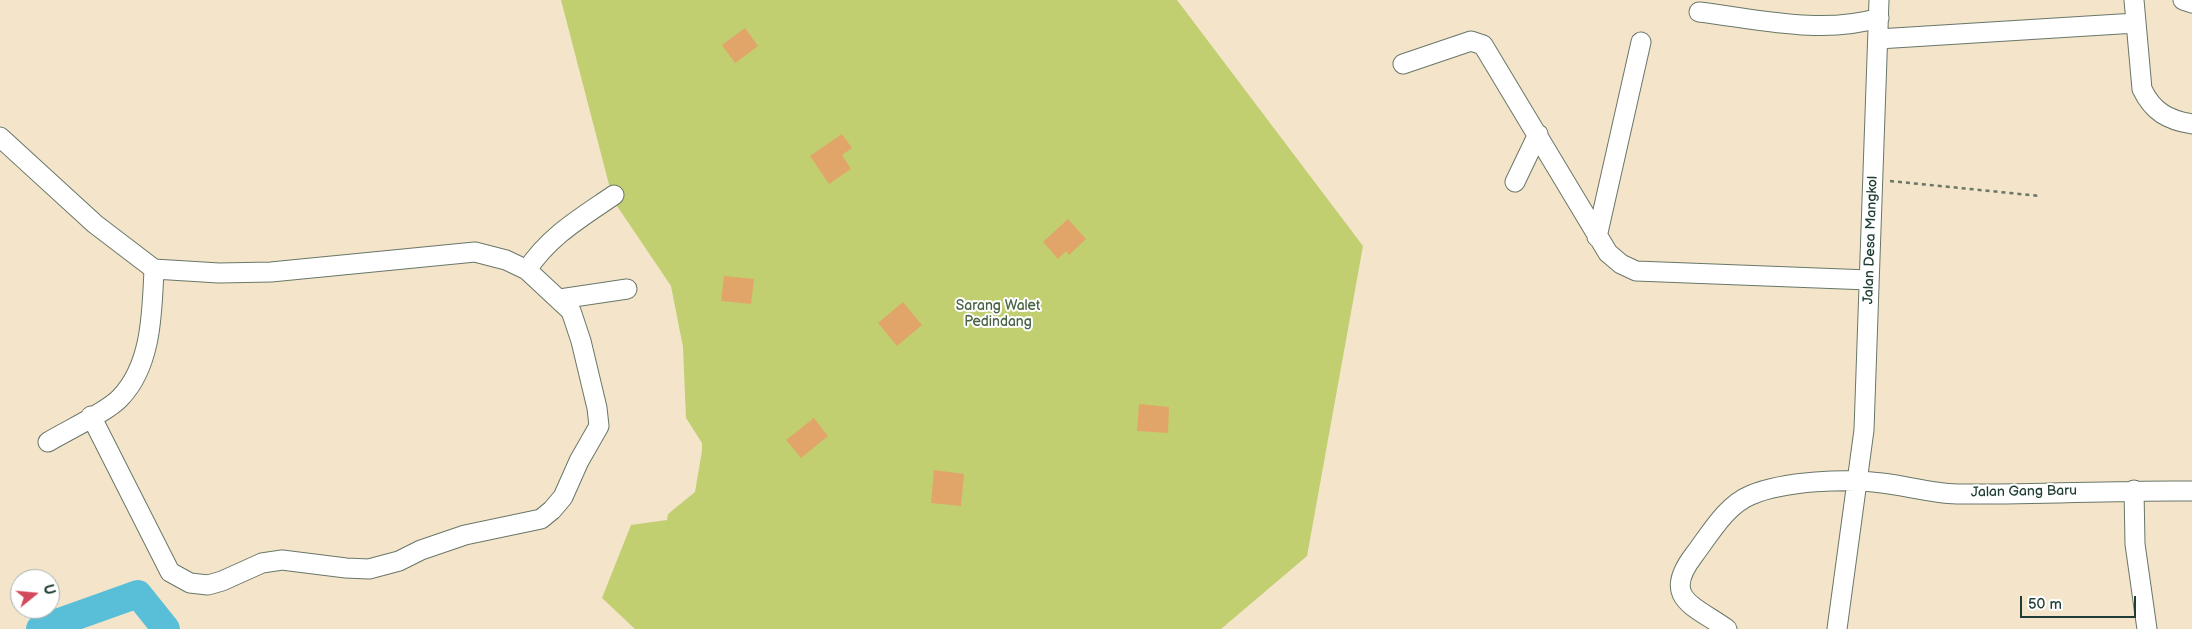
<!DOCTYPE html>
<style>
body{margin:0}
#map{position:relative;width:2192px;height:629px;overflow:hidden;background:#f3e4ca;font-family:"Balsamiq Sans",sans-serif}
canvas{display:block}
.north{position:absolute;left:10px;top:569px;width:50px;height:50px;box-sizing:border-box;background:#fff;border:1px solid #a5b1ae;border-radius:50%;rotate:73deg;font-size:14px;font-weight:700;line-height:20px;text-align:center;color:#1f3d34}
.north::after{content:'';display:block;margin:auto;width:18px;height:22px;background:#d1495b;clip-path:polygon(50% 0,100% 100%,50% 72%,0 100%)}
.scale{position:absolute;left:2020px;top:596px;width:116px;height:22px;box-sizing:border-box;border:2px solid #1f3d34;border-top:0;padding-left:6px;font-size:15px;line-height:18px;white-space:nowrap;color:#1f3d34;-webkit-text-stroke:4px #fff;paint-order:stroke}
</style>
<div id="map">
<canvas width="2192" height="629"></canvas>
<div class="north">U</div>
<div class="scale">50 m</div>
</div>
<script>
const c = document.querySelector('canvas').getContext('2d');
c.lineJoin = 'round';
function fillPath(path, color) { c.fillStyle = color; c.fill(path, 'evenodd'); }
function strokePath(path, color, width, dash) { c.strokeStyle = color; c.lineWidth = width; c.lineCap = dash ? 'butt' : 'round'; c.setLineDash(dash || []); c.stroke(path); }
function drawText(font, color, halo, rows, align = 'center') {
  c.font = font + ' "Balsamiq Sans",sans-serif'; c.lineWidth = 4; c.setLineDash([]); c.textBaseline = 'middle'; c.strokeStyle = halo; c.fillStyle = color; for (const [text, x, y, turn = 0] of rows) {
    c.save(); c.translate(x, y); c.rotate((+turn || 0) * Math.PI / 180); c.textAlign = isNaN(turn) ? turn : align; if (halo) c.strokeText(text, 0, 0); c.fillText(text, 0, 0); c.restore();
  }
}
fillPath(new Path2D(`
 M561,0H1177L1363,246L1307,556L1221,629H635L602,598L631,525L667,520L668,514L695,492L702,451V443L686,418L683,347L671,286L613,200Z`), '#c1cf71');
strokePath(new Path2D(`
 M40,629L138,594L166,629`), '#59bed7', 28);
fillPath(new Path2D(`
 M745,28L758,46L735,63L722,45Z
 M842,134L852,148L842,155L851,169L829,184L810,156Z
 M1068,219L1086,239L1069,255L1066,251L1058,259L1043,242Z
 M724,276L754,279L751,304L721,301Z
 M903,302L922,325L897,346L878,323Z
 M1139,404L1169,407L1168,433L1137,431Z
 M814,418L828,436L801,458L786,440Z
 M934,470L964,474L961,506L931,503Z`), '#e2a569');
const street = new Path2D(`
 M2134,0L2142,89C2153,112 2168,120 2192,124
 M2183,0L2192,3
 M1699,12C1758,19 1821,35 1879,18
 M1878,39L2136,23
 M1403,64L1471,41L1483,45L1608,253L1621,264L1636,271L1869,280
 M0,137L95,224L154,269L219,273L271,272L475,252L506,260L527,270L571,311L581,341L597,408L599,426L579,461L563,497L552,510L541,519L465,535L421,550L399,561L369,569L346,568L282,560L262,563L222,581L208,585L190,583L170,572L91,416
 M1515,182L1538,134
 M1597,237L1641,42
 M527,270C549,236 582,217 614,195
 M560,299L627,289
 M48,442C66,431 107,412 120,398C152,365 152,312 154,269
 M2134,490L2135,544L2147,629
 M1727,629C1693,605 1661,598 1694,555C1710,534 1726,505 1751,495C1784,481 1847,478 1882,483C1907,486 1931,493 1957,494C2035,495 2114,490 2192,491
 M1837,629L1864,430L1879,0`);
strokePath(street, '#697768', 21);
strokePath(new Path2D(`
 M1890,181L2040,196`), '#697768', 2.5, [4, 4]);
strokePath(street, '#fff', 19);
drawText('14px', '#1f3d34', '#fff', [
 ["Jalan Desa Mangkol",1871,240,-88],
 ["Jalan Gang Baru",2024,492,-1]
]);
drawText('14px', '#486243', '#fff', [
 ["Sarang Walet",998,306],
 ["Pedindang",998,322]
]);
</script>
